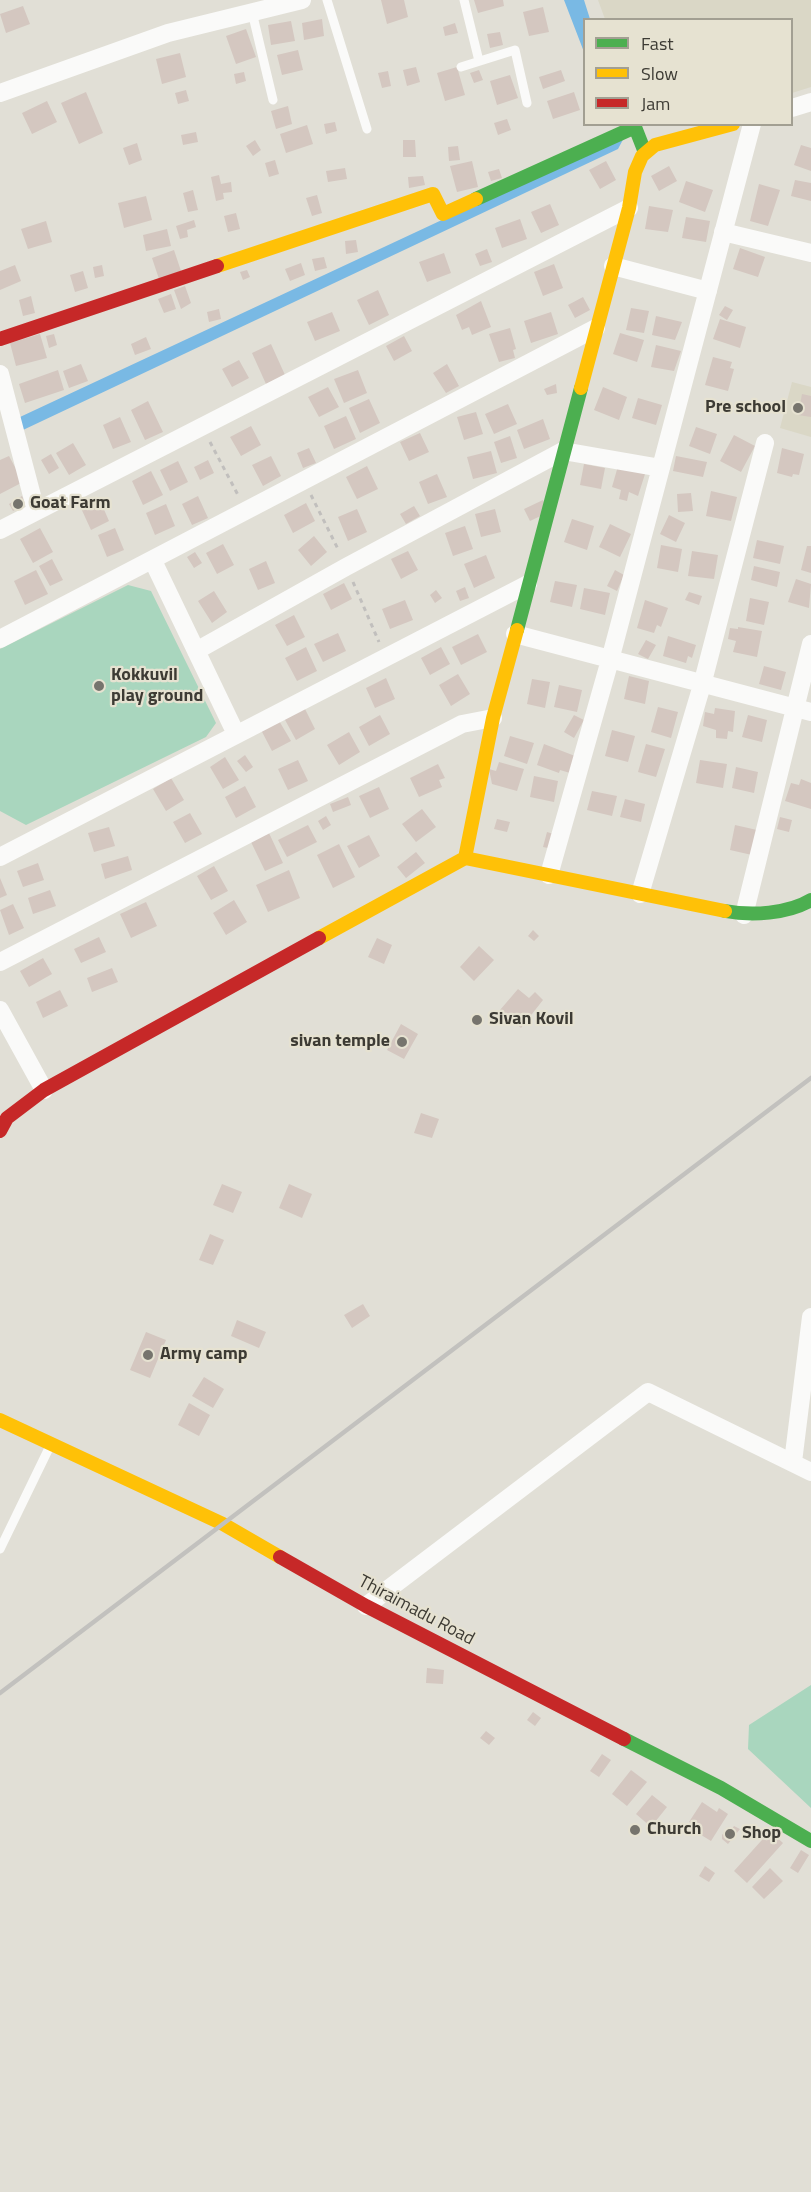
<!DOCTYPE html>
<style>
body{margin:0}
#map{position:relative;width:811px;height:2192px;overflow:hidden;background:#e1dfd6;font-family:"Titillium Web",sans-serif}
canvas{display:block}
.legend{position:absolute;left:583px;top:18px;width:210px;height:108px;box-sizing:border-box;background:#e6e2d1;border:2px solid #a29f92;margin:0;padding:8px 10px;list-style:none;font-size:18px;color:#3d3b34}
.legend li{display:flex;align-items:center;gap:12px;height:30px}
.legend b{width:30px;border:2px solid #a29f92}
</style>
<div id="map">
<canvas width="811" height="2192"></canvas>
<ul class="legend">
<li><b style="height:8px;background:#4caf50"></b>Fast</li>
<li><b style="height:8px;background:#ffc107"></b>Slow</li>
<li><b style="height:8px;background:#c62828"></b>Jam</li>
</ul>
</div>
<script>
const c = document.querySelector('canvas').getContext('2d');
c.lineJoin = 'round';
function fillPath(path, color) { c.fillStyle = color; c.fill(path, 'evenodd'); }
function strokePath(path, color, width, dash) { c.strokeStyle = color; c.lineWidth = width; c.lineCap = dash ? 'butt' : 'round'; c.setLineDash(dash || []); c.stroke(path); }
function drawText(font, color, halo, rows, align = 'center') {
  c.font = font + ' "Titillium Web",sans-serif'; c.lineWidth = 4.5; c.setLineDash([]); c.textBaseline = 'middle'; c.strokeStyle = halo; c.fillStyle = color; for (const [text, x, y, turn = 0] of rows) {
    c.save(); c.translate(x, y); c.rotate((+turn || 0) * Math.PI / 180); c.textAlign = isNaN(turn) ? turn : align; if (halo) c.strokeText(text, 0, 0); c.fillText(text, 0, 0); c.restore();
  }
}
fillPath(new Path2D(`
 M598,0H811V87L792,93V20L605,19Z
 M792,382L811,387V437L780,428Z`), '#dad7c6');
fillPath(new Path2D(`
 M128,585L151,591L216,723L206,737L26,825L0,811V649Z
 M811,1685V1808L748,1749L749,1725Z`), '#a9d6be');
fillPath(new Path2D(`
 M564,0H584L590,19L584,20V52Z
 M626,134L618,149L23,430L20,417Z`), '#79b9e4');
fillPath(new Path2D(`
 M381,0H404L408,17L387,24Z
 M474,0H503L504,6L478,13Z
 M23,6L30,24L6,33L0,14Z
 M543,7L549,32L529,36L523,12Z
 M322,19L324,36L304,40L302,23Z
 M291,21L295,41L271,45L268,25Z
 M455,23L458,33L445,36L443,27Z
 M246,29L256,57L236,64L226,36Z
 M500,32L503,45L490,48L487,34Z
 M298,50L303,70L282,75L277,55Z
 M180,53L186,77L162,84L156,59Z
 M416,67L420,82L407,86L403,70Z
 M457,67L465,95L445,101L437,73Z
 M479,70L483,80L474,83L470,73Z
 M561,70L565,81L543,89L539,77Z
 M388,71L391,86L382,88L378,73Z
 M244,72L246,81L236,84L234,74Z
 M510,75L518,98L497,105L490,81Z
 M186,90L189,101L178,104L175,93Z
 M86,92L103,133L79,144L61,103Z
 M574,92L580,110L553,119L547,101Z
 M47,101L57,122L32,134L22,113Z
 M288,106L292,124L276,129L271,111Z
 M507,119L511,130L498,135L494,123Z
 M335,122L337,131L326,134L324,124Z
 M307,125L313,144L286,153L280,134Z
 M196,132L198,142L183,145L181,135Z
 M255,140L261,150L253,156L246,146Z
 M403,140H415L416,157H403Z
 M137,143L142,160L129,165L123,148Z
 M801,145L811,148V171L794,165Z
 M458,146L460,160L449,161L448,147Z
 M275,160L279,174L269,177L265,163Z
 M472,161L478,187L457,192L450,166Z
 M606,161L616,180L600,189L589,170Z
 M669,166L677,181L659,191L651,176Z
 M345,168L347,179L328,182L326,171Z
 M499,169L502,178L491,181L488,172Z
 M219,175L221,184L231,182L232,192L223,193L224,199L216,201L211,177Z
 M423,176L425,185L409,188L408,177Z
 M795,180L811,183V201L791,196Z
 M686,181L713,190L705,212L679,202Z
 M759,184L780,190L768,226L750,221Z
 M193,190L198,210L188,212L183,193Z
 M317,195L322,213L312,216L306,198Z
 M146,196L152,220L124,228L118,203Z
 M550,204L559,225L541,233L531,212Z
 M649,206L673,210L668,232L645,229Z
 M236,213L240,229L228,232L224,216Z
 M686,217L710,221L706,242L682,238Z
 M520,219L527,239L502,248L495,228Z
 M194,220L196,227L187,230L188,237L180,239L176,226Z
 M46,221L52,242L28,249L21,229Z
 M167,229L171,246L146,251L143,235Z
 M356,240L358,252L346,254L345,241Z
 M740,248L765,257L758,277L733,269Z
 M487,249L492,262L480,266L475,254Z
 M174,250L181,271L159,279L152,258Z
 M444,253L451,273L427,282L419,262Z
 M324,257L327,268L315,271L312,259Z
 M301,263L305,275L290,281L285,269Z
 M554,264L563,288L543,296L534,272Z
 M15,265L21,281L0,290V271Z
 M102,265L104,276L95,278L93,267Z
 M247,270L250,277L243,280L240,272Z
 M83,271L88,288L75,292L70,275Z
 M185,286L191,303L181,309L174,290Z
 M378,290L389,315L369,325L357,300Z
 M171,294L176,309L164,313L158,299Z
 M31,296L35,313L23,316L19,300Z
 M583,297L590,310L575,318L568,305Z
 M481,301L491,327L472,335L469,327L462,330L456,315Z
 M725,306L733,310L727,320L719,315Z
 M631,308L649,311L644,333L626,330Z
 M219,309L221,319L209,322L207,312Z
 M332,312L340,331L315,341L307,322Z
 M551,312L558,334L531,343L524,321Z
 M656,316L682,322L675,340L652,335Z
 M720,319L746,327L740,348L713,339Z
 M510,328L516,349L513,350L515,358L499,362L489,334Z
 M620,333L644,340L637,362L613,354Z
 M40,334L47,358L16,366L10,343Z
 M54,334L57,345L49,348L46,336Z
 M404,336L412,351L394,361L386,346Z
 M146,337L151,349L135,355L131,344Z
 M271,344L285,375L266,384L252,353Z
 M656,345L681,351L674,371L651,367Z
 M713,357L732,362L730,368L734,369L728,391L705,385Z
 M239,360L249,378L232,387L222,369Z
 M81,364L88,381L69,388L63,371Z
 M447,364L459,386L446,393L433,373Z
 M58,370L64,390L25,403L19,384Z
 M358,370L367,393L344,403L334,379Z
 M556,384L557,393L547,395L544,389Z
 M328,387L339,407L319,417L308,397Z
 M603,387L627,397L619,420L594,410Z
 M802,394L811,396V417L798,415Z
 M638,398L662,405L656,425L632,418Z
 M369,399L380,423L360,433L349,408Z
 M148,401L163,432L145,440L131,410Z
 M508,404L517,424L494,434L485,414Z
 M476,412L483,434L464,440L457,417Z
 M346,416L356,439L334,449L324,426Z
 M120,417L131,442L113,449L103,425Z
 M543,419L550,439L524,449L517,430Z
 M251,426L261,445L241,456L230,437Z
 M696,427L717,434L710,454L689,446Z
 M420,433L429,452L409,461L400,442Z
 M734,435L755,446L741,472L720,461Z
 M510,436L517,458L501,463L494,442Z
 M73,443L86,465L69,475L56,453Z
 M309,448L316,463L303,468L297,453Z
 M782,448L804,454L799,475L793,474L792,477L777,473Z
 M491,451L497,473L473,479L467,457Z
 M51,454L59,468L49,474L41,460Z
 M9,456L23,482L0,494V460Z
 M271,456L281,476L263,486L252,465Z
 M676,456L707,462L703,477L673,471Z
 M208,460L214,473L200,480L194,467Z
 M178,461L188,482L170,491L160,470Z
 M584,464L605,468L601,489L580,485Z
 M367,466L378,489L357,499L346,477Z
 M618,466L645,474L638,496L629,492L627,501L619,499L621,490L612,487Z
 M151,471L163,495L143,505L132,481Z
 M437,474L447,497L428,504L419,482Z
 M711,491L737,497L731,521L706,516Z
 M691,493L693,511L678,512L677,494Z
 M22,496L26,504L13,511L9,504Z
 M198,496L208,518L192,525L182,504Z
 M99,498L109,521L91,530L80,506Z
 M543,500L549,512L530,521L524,509Z
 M306,503L315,521L293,533L284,515Z
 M166,504L175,526L155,535L146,513Z
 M414,506L420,516L406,524L400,514Z
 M357,509L367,532L348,541L338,517Z
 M495,509L501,532L481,537L475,514Z
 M669,515L685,523L676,542L660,534Z
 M572,519L594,526L587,550L564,542Z
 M610,524L631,534L620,557L599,547Z
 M465,526L473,549L453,556L445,533Z
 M40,528L53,552L33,563L20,539Z
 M115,528L124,550L107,557L98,535Z
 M314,536L327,552L311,566L298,550Z
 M757,540L784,546L780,564L753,558Z
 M223,544L234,565L217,574L206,553Z
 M661,545L682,549L678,572L657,568Z
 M807,546H811V573L801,570Z
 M408,551L418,570L401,579L391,559Z
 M692,551L718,555L714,579L688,576Z
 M195,552L202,563L194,568L187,557Z
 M486,555L495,578L474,588L464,564Z
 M52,559L63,580L50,586L39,566Z
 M266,561L275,583L258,590L249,569Z
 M754,566L780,572L777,587L751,580Z
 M36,570L48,594L25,605L14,581Z
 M615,570L624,575L617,591L607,586Z
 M796,579L811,584L809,608L788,602Z
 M555,581L577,585L572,607L550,602Z
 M344,583L352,599L331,610L323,594Z
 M465,587L469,598L460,601L456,591Z
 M584,588L610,593L605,615L580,609Z
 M436,590L442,598L435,603L430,595Z
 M214,591L227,612L212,623L198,601Z
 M689,592L702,596L699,605L685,600Z
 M750,598L769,602L764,625L746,621Z
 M405,600L413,620L390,629L382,609Z
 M645,600L668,608L661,627L657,625L654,633L637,628Z
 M294,615L305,637L287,646L275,625Z
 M738,627L762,631L757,657L733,652L736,641L728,639L730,628L738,629Z
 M338,633L346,651L323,662L314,644Z
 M478,634L487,652L461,665L452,647Z
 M668,636L696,645L692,658L688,656L686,663L663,656Z
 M646,640L656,645L648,659L638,654Z
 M306,647L317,671L297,681L285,658Z
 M441,647L450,664L430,675L421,658Z
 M764,666L786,672L781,690L759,684Z
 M458,674L470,694L451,706L439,685Z
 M629,676L649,681L645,704L624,699Z
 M386,678L395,699L375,708L366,688Z
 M532,679L550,682L545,708L527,704Z
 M559,685L582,690L577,712L554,707Z
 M304,707L315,729L296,740L284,718Z
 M658,707L678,712L671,738L651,732Z
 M715,708L735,711L733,732L728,731L727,739L716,738V730L703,726L705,712L714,714Z
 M380,715L390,734L369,746L359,727Z
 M574,715L584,720L574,738L564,732Z
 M748,715L767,720L762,742L742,737Z
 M278,719L291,741L272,751L260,728Z
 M612,730L635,736L628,762L605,756Z
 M349,732L360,752L339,765L327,745Z
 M510,736L534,743L527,764L504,756Z
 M544,744L575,756L570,773L560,770L559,773L537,765Z
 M646,744L665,749L656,777L638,772Z
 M245,755L253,767L246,772L237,761Z
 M225,757L239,780L223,789L210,767Z
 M298,760L308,781L288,790L278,769Z
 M700,760L727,764L723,788L696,783Z
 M499,762L524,769L517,791L492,784L489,769L496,771Z
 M438,764L445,778L439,780L442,787L419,797L410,778Z
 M736,767L758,772L754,793L732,788Z
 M534,776L558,781L554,802L530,797Z
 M171,778L184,800L166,811L153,789Z
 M801,779L811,783V809L785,801L791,783L799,785Z
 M245,786L256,807L236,818L225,797Z
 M379,787L389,809L370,818L359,796Z
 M592,791L617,796L612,816L587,810Z
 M348,797L351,805L333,812L330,804Z
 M625,799L645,804L641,822L620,817Z
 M422,809L436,827L416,842L402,824Z
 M190,813L202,834L185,843L173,822Z
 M326,816L331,825L323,830L318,821Z
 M780,817L792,820L789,832L777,829Z
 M497,819L510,822L507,832L494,829Z
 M308,825L317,842L287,857L278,840Z
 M735,825L757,830L752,855L730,850Z
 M109,827L115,846L94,852L88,833Z
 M547,832L557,835L553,849L543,847Z
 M269,833L283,863L265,871L251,842Z
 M369,835L380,856L359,868L347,846Z
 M339,844L355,877L333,888L317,855Z
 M416,852L425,863L406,878L397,867Z
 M128,856L132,870L105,879L101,864Z
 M38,863L44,880L23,887L17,871Z
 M214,866L228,891L211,900L197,876Z
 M289,870L300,898L268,912L256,885Z
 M0,878L7,895L0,898Z
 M50,890L56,906L33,914L28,898Z
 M234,900L247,922L226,935L213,913Z
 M146,902L157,926L131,938L120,914Z
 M13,904L24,928L9,935L0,910Z
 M533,930L539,936L534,941L528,936Z
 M99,937L106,952L81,963L74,949Z
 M377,938L392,945L384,964L368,957Z
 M479,946L494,960L474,981L460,967Z
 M43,958L52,974L29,987L20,971Z
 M112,968L118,982L92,992L87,978Z
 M518,989L529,998L535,992L543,1000L521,1028L500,1010Z
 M60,990L68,1006L43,1018L36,1002Z
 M401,1024L418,1034L404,1059L387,1050Z
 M421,1113L439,1119L432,1138L414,1133Z
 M222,1184L242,1192L233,1213L213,1205Z
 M289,1184L312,1194L302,1218L279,1208Z
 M210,1234L224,1240L213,1265L199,1260Z
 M363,1304L370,1316L352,1328L344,1315Z
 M237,1320L266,1332L259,1348L231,1336Z
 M146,1332L166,1340L150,1378L130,1370Z
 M204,1377L224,1389L213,1408L192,1396Z
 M189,1403L210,1415L199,1436L178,1425Z
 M427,1668L444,1670L443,1684L426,1683Z
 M533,1712L541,1718L535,1726L527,1720Z
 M486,1731L495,1738L489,1745L480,1738Z
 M602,1754L611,1760L599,1777L590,1771Z
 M631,1770L647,1782L627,1806L612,1794Z
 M652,1795L667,1807L651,1827L636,1814Z
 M702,1802L717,1812L719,1808L728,1814L711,1841L693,1830L696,1826L689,1822Z
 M734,1826L740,1829L728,1844L722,1839V1835L725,1831L729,1833Z
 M770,1831L783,1843L747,1883L734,1871Z
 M801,1850L809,1855L798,1873L790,1868Z
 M705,1866L715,1873L709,1882L699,1876Z
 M770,1868L783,1881L764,1899L752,1887Z`), '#d4c7c0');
strokePath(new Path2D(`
 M210,442L238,495
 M311,495L339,551
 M353,582L379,642`), '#c1bfbd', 3, [4.5, 4.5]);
strokePath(new Path2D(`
 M327,0L367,129
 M464,0L479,61
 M252,12L273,100
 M461,67L515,50L527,103
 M0,1549L50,1446`), '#fafaf9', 9);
strokePath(new Path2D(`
 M0,93L168,33L302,0
 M792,108L811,102
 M723,232L811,253
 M613,266L708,291
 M0,374L36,511
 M0,530L629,208
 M153,561L236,734
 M515,634L811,712
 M0,639L596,328
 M196,651L346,567L563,451L661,468
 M0,857L528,584
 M549,875L610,660L752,124
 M640,894L702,685L765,443
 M744,915L811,644
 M0,962L462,724L493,718
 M0,1010L44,1090
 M793,1462L811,1317
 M366,1606L648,1392L811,1472`), '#fafaf9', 18);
strokePath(new Path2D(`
 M476,199L635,127L644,150
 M517,630L581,388
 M725,911C751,916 788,914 811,900
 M624,1739L721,1788L811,1841`), '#4caf50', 14);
strokePath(new Path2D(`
 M217,266L433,194L443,214L476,199
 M581,388L629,208L635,172L642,156L655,145L733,124
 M465,858L493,718L517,630
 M319,938L465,858L725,911
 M0,1420L223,1524L280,1557`), '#ffc107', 14);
strokePath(new Path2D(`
 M0,339L217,266
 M0,1131L7,1118L44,1090L319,938
 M280,1557L366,1606L624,1739`), '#c62828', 14);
strokePath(new Path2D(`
 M0,1693L811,1078`), '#c2c1be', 4.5);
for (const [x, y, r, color] of [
 [798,408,6,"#76746d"],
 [18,504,6,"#76746d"],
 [99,686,6,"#76746d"],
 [477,1020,6,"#76746d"],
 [402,1042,6,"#76746d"],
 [148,1355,6,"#76746d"],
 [635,1830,6,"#76746d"],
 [730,1834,6,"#76746d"]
]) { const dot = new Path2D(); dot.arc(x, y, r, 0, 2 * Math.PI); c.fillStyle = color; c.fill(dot); strokePath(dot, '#e6e2d1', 2); }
drawText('bold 18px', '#3d3b34', '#e6e2d1', [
 ["Pre school",786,408,"right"],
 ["Goat Farm",30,504],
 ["Kokkuvil",111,676],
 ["play ground",111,697],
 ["Sivan Kovil",489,1020],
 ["sivan temple",390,1042,"right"],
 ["Army camp",160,1355],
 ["Church",647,1830],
 ["Shop",742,1834]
], 'left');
drawText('18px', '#3d3b34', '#e6e2d1', [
 ["Thiraimadu Road",416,1611,28]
]);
</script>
